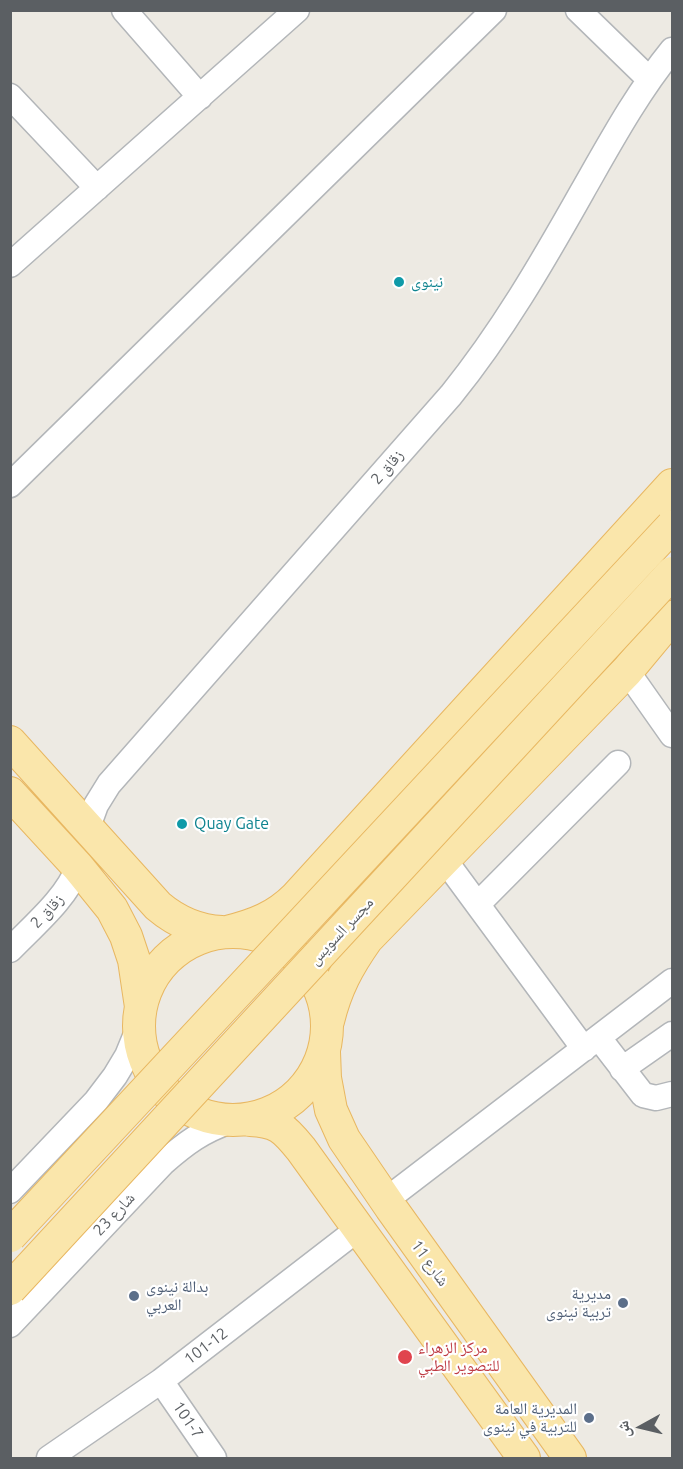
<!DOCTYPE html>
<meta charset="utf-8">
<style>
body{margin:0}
#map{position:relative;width:683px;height:1469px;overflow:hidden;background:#edeae3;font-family:Ubuntu,"Noto Naskh Arabic",sans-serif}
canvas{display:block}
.frame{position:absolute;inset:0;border:12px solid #5b5f63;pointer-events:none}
.north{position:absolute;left:611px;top:1397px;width:60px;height:60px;-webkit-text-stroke:4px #fff;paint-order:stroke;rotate:262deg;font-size:16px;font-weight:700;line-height:24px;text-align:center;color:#5b5f63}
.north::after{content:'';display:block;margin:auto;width:21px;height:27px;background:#5b5f63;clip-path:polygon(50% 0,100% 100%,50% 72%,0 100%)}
</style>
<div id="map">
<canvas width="683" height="1469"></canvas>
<div class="frame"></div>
<div class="north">ش</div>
</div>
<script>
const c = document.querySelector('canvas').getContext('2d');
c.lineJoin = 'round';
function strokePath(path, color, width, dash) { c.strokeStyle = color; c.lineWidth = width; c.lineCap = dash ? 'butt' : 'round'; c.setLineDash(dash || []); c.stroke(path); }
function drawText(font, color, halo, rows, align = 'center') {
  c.font = font + ' Ubuntu,"Noto Naskh Arabic",sans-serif'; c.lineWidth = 4.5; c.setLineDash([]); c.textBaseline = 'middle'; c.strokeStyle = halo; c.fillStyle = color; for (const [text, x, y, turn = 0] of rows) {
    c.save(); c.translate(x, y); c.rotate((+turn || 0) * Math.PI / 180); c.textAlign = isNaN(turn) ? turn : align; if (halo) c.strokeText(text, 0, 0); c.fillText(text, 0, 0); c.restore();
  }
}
const minor = new Path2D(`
 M124,10L200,97
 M578,10L649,79
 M10,96L97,188
 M10,265L297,10
 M10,485L494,10
 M627,671L672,735
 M88,827L96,805L109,784L451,395C502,332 542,263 582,192C610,143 637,93 672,50
 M444,859L584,1049
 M478,904L618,763
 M10,950C33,926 67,898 78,867
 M599,1038L643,1095L656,1098L672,1094
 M622,1069L672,1034
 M10,1191L96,1101L115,1076L127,1056L136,1034L140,1014
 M386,1200L672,981
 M10,1325L163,1163C186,1143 202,1131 231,1121
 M161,1381L214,1458
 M49,1458L161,1381L358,1229`);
const major = new Path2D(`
 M10,742L158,906C177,922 197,931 222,932
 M10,793L78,867L112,909L126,936L134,960L141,1007
 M227,932C255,925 276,917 296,897L672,485
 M139 1026a94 94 0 1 1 188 0a94 94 0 1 1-188 0Z
 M328,1021C336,988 348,966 367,939L627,671L672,617
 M324,1052L325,1078L331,1110L344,1139L391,1208L570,1458
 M250,1120C277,1121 284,1128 301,1149L524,1458`);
strokePath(minor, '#b3b6b9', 27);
strokePath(major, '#e8b761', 34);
strokePath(minor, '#fff', 24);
strokePath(major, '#fae6ab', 32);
const majorBridge = new Path2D(`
 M10,1236L672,526
 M10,1289L672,573`);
strokePath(majorBridge, '#e8b761', 34, []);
strokePath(majorBridge, '#fae6ab', 32);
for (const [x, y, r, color] of [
 [399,282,6,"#0f9aa8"],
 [182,824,6,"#0f9aa8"],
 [134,1296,6,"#5c6f8a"],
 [623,1303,6,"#5c6f8a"],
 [405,1357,8,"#e0444e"],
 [589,1418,6,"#5c6f8a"]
]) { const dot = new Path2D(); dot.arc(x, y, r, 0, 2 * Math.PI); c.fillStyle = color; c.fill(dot); strokePath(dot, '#fff', 2); }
drawText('16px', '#0d838f', '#fff', [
 ["نينوى",411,282],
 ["Quay Gate",194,824]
], 'left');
drawText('16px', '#5b5f63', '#fff', [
 ["زقاق 2",387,467,-49],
 ["زقاق 2",47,911,-47],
 ["مجسر السويس",341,931,-47],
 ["شارع 23",114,1214,-47],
 ["شارع 11",430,1263,54],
 ["101-12",206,1346,-37],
 ["101-7",188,1420,56]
]);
drawText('16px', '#4e5e75', '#fff', [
 ["بدالة نينوى",146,1287,"left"],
 ["العربي",146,1305,"left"],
 ["مديرية",611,1294],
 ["تربية نينوى",611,1312],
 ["المديرية العامة",577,1409],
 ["للتربية في نينوى",577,1427]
], 'right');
drawText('16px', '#be3a42', '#fff', [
 ["مركز الزهراء",418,1348],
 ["للتصوير الطبي",418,1366]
], 'left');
</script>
